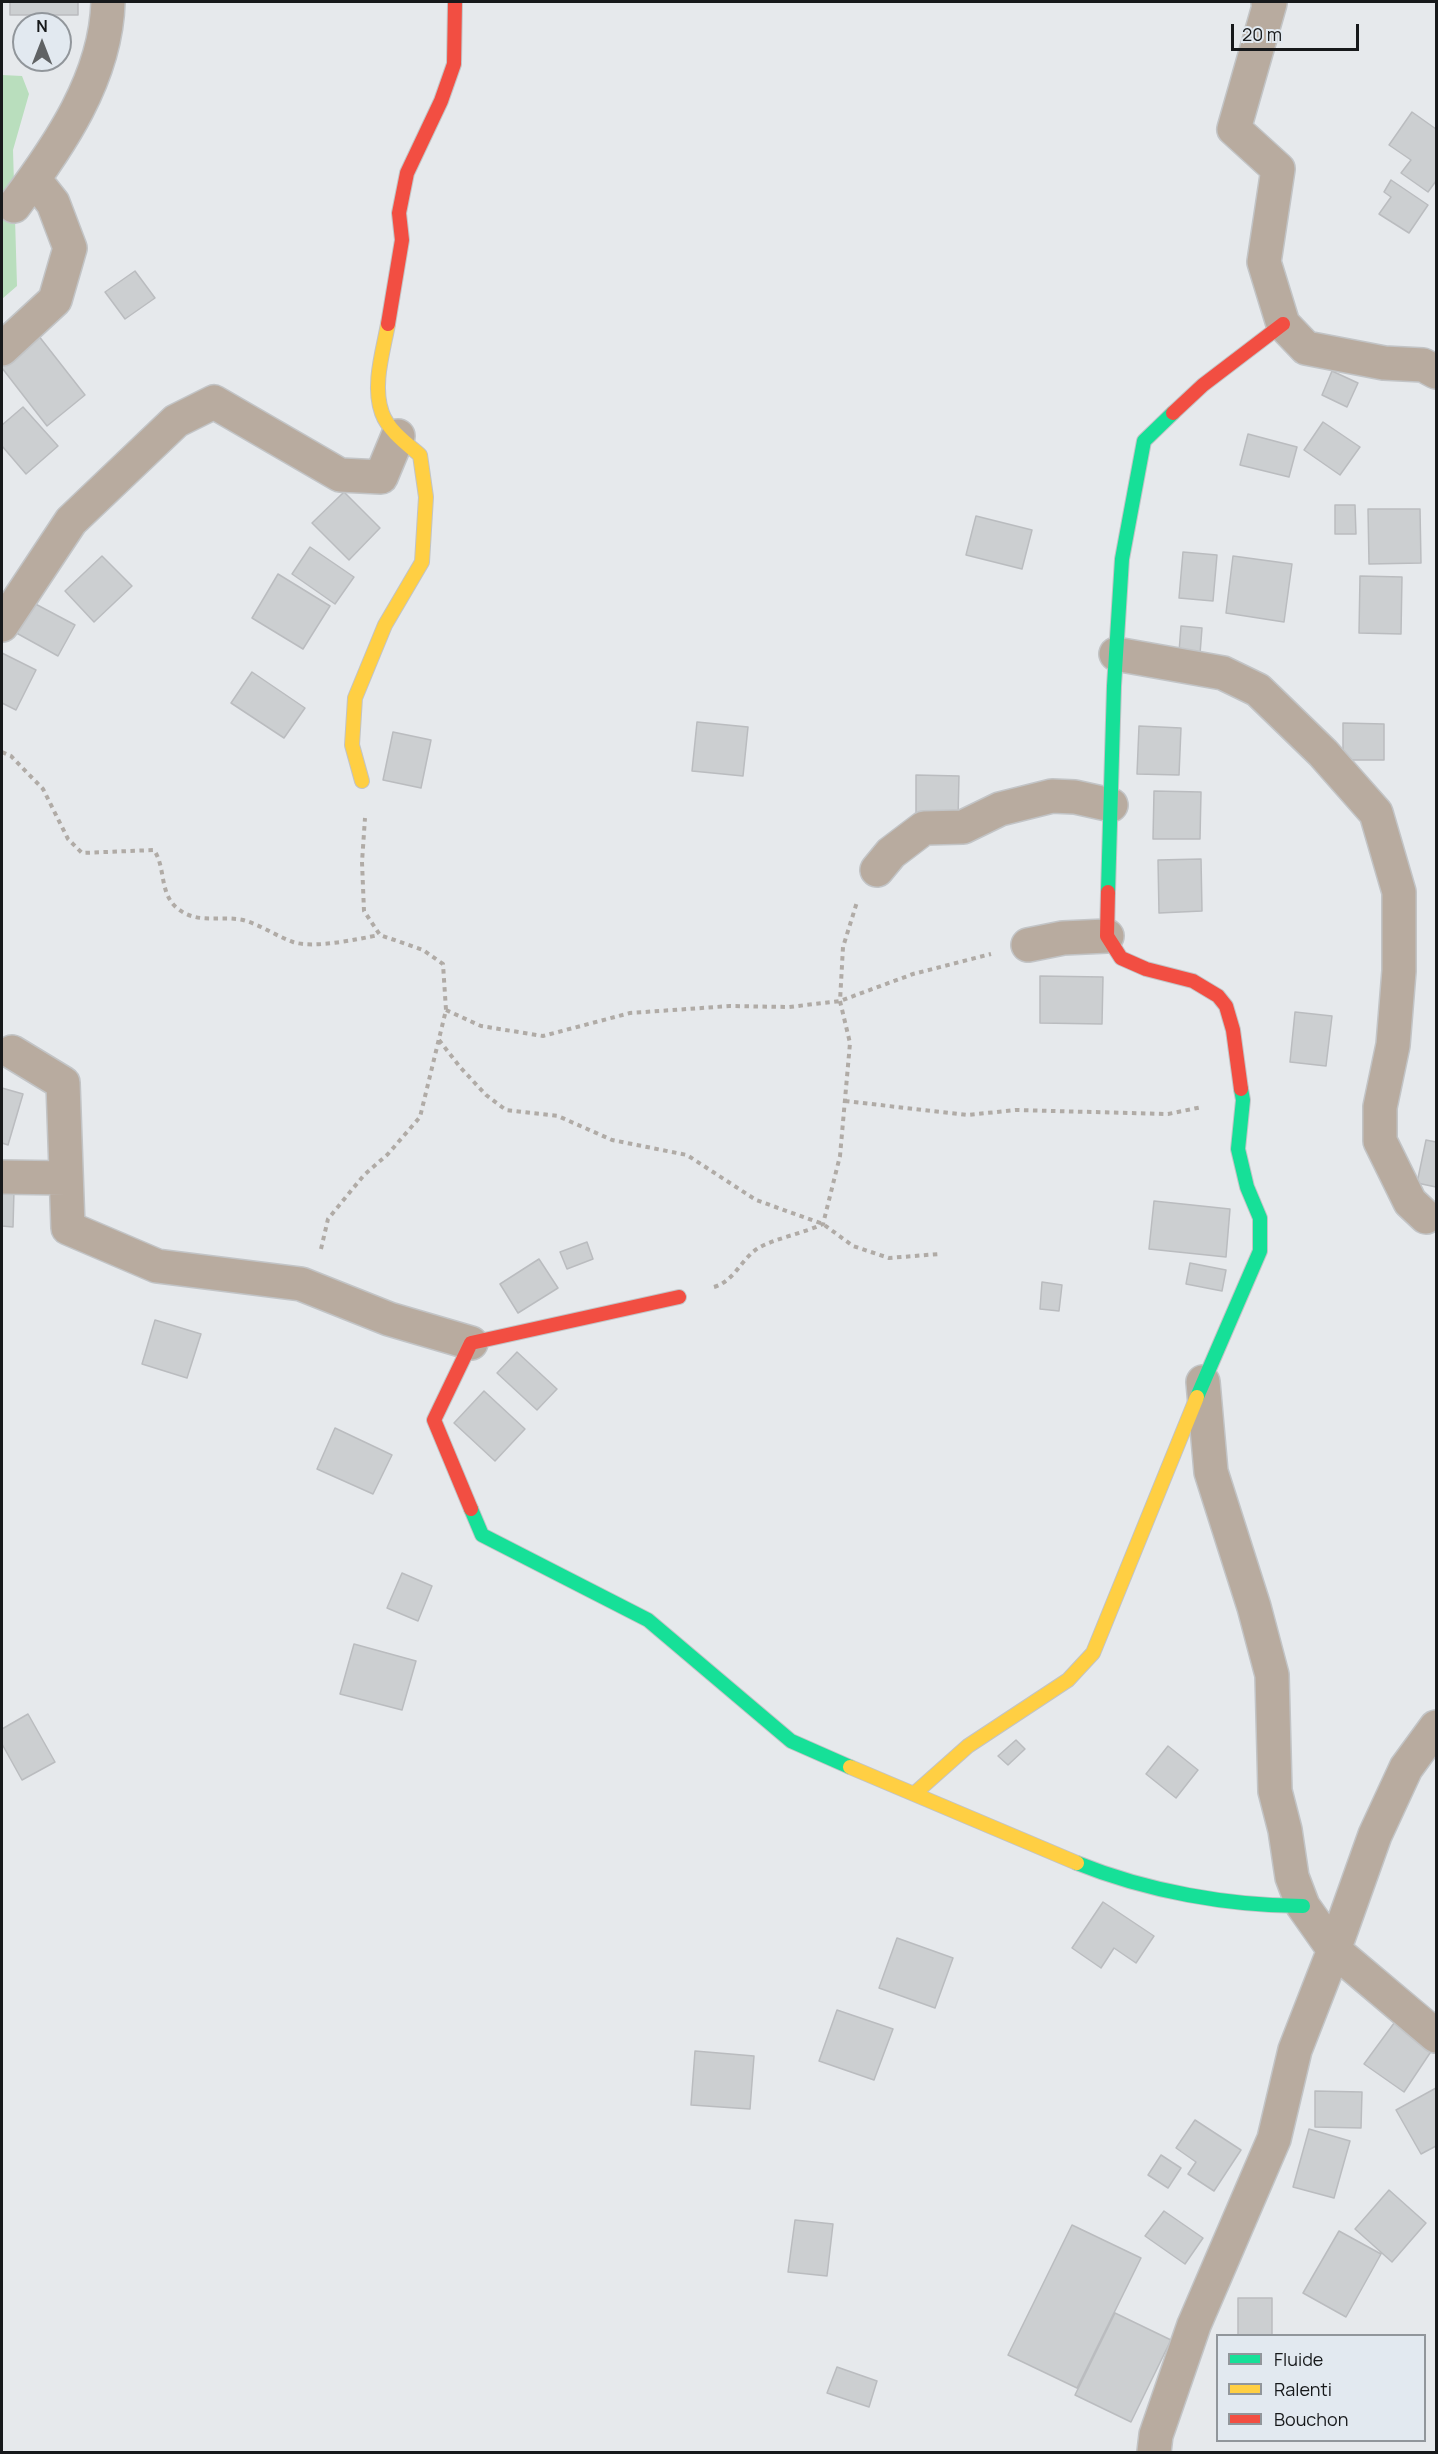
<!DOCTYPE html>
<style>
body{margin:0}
#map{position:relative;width:1438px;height:2454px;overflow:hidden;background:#e6e9ec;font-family:Manrope,sans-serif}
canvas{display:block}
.frame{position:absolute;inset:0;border:3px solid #17191b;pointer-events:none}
.legend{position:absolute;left:1216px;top:2334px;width:210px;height:108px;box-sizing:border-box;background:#e2e9f0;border:2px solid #91969b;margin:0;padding:8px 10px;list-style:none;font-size:18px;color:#17191b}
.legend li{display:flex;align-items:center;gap:12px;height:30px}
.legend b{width:30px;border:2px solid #91969b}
.north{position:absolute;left:12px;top:12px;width:60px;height:60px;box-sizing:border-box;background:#e2e9f0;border:2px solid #91969b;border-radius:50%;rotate:0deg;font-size:16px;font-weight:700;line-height:24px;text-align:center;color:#17191b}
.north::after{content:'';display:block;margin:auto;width:21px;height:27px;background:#5f6264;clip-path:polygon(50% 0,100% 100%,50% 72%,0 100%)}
.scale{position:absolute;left:1231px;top:24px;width:128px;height:27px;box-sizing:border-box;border:3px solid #17191b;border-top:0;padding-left:8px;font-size:18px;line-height:21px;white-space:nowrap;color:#17191b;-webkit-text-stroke:4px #e2e9f0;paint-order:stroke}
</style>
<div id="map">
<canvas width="1438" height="2454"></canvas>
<div class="frame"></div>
<ul class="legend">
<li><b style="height:8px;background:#16e098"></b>Fluide</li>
<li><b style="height:8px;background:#ffcf43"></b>Ralenti</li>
<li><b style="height:8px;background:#f24e42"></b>Bouchon</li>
</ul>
<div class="north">N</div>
<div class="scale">20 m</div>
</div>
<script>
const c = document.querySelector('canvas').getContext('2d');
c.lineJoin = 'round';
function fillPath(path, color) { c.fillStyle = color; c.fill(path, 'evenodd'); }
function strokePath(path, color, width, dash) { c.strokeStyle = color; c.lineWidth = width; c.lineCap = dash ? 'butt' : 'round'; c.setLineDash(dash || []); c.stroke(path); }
fillPath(new Path2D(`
 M2,75L22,76L29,94L13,150L17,286L2,299Z`), '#b9debd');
const building = new Path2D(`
 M10,2H78V15H10Z
 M1412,112L1436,129V181L1428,192L1401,173L1411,160L1389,145Z
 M1391,180L1428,205L1409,233L1379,214L1391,197L1384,192Z
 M135,271L155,298L125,319L105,292Z
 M38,335L85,395L47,426L2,368V363Z
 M1332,371L1358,383L1347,407L1322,395Z
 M23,407L58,446L26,474L2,446V425Z
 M1323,422L1360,447L1340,475L1304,450Z
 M1248,434L1297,447L1289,477L1240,465Z
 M344,492L380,528L349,560L312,523Z
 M1335,505H1355L1356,534H1335Z
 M1368,509H1420L1421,563L1369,564Z
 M976,516L1032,530L1022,569L966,555Z
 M310,547L354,577L335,604L292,574Z
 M1183,552L1217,555L1213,601L1179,598Z
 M102,556L132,586L94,622L65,591Z
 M1233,556L1292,564L1284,622L1226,613Z
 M278,574L330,606L303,649L252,618Z
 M1360,576L1402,577L1401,634L1359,633Z
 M28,600L75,625L58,656L11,630Z
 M1181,626L1202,628L1200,654L1179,652Z
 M2,653L36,670L16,710L2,703Z
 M252,672L305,708L284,738L231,703Z
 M697,722L748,727L743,776L692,771Z
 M1343,723L1384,724V760H1343Z
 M1139,726L1181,728L1179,775L1137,774Z
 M393,732L431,740L421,788L383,780Z
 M916,775L959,776L958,818L916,817Z
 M1154,791L1201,792L1200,839H1153Z
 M1201,859L1202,911L1159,913L1158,860Z
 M1040,976L1103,977L1102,1024L1040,1023Z
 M1295,1012L1332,1016L1326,1066L1290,1062Z
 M2,1088L23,1094L8,1145L2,1143Z
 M1426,1140L1436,1142V1187L1417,1183Z
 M2,1190H14L13,1227L2,1226Z
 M1154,1201L1230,1209L1226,1257L1149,1249Z
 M587,1242L593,1259L567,1269L560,1252Z
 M539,1259L558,1288L518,1313L500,1284Z
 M1190,1263L1226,1270L1222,1291L1186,1284Z
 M1042,1282L1062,1285L1059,1311L1040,1309Z
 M155,1320L201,1334L187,1378L142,1364Z
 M517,1352L557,1389L537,1410L497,1373Z
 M484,1391L525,1429L495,1461L454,1423Z
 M335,1428L392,1455L373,1494L317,1469Z
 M402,1573L432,1586L418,1621L387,1608Z
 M354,1644L416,1661L402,1710L340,1694Z
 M28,1714L55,1762L22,1780L2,1744V1729Z
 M1016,1740L1025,1749L1008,1765L998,1756Z
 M1168,1746L1198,1770L1176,1798L1146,1774Z
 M1103,1902L1154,1936L1136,1963L1114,1948L1101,1968L1072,1948Z
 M897,1938L953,1958L935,2008L879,1988Z
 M837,2010L893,2029L874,2080L819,2061Z
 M1400,2015L1436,2044L1404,2092L1364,2064Z
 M695,2051L754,2056L750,2109L691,2105Z
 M1436,2088V2146L1421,2154L1396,2110Z
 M1315,2091L1362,2092L1361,2128L1315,2127Z
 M1195,2120L1241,2150L1214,2191L1188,2174L1196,2162L1176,2148Z
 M1309,2129L1350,2141L1334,2198L1293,2187Z
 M1161,2155L1181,2168L1168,2188L1148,2175Z
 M1389,2190L1426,2223L1392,2262L1355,2229Z
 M1164,2211L1203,2238L1185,2264L1145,2236Z
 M795,2220L833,2224L827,2276L788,2272Z
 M1072,2225L1141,2258L1077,2388L1008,2355Z
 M1339,2231L1381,2254L1346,2317L1303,2293Z
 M1238,2298H1272V2336H1238Z
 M1115,2313L1171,2340L1131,2422L1075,2395Z
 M837,2367L877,2381L869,2407L827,2393Z`);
fillPath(building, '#cccfd1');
strokePath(building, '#babcbf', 1.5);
const street = new Path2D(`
 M1268,2L1270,3L1234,129L1278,169L1264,262L1283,324L1306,348L1384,363L1423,365L1436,372
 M14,206C59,146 106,78 108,2
 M2,349L55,300L70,248L53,203L34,179
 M2,625L71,521L176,421L214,402L340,475L381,477L398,436
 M1116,654L1223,673L1258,690L1323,753L1376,813L1399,892V971L1393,1045L1380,1107V1141L1410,1202L1426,1217
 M877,870L891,853L924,828L963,827L1000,809L1052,796L1075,797L1111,805
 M1028,945L1063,938L1107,936
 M12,1052L63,1083L68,1228L157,1266L301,1284L389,1319L471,1343
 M2,1177L66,1178
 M1203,1382L1211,1472L1254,1607L1272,1675L1275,1791L1285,1830L1292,1877L1303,1906L1334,1950L1436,2036
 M1154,2452L1156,2435L1194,2325L1274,2139L1295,2050L1334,1950L1375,1835L1406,1768L1436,1727`);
const fast = new Path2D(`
 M1108,892L1114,686L1122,559L1144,441L1173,413
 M1197,1397L1260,1251V1218L1247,1187L1238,1149L1243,1100L1241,1089
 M471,1509L482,1535L648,1620L791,1741L850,1767
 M1077,1863C1146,1891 1229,1906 1303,1906`);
const slow = new Path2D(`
 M362,781L352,745L355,698L385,625L422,562L426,497L420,455C407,444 388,430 382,413C372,385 383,352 388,324
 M850,1767L1077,1863
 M914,1794L968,1746L1068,1680L1093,1653L1197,1397`);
const jam = new Path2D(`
 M388,324L402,240L399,213L407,173L441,101L454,64L455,2
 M1173,413L1203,385L1283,324
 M1108,892L1107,936L1121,958L1146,969L1193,981L1218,996L1226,1006L1233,1030L1241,1089
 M471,1509L434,1420L471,1343L679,1297`);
strokePath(street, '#c2c4c6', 36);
strokePath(fast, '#c2c4c6', 16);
strokePath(slow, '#c2c4c6', 16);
strokePath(jam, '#c2c4c6', 16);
strokePath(new Path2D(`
 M2,752L11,756L43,789L68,839L82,853L154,850C166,868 159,893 177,908C197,925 220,915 243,920C261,925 276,936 293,942C314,949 358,939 379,935
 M446,1010L481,1026L543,1036L630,1013L730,1006L789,1007L840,1001L913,974L991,954
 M439,1040L460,1067L486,1095L506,1110L558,1116L612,1140L687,1155L756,1200L823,1224L853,1246L889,1258L939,1254
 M845,1101L967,1115L1016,1110L1168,1114L1202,1107
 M321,1249L328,1219L364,1175L388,1154L420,1117L446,1010L443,964L423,950L380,935L364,911L362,862L365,818
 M714,1287C735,1281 742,1257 760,1247C777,1238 804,1233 823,1224L840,1156L850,1043L840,1001L843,947L857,902`), '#b0aba6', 4, [4.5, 4.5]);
strokePath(street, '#b8ab9f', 33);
strokePath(fast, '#16e098', 14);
strokePath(slow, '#ffcf43', 14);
strokePath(jam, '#f24e42', 14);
</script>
